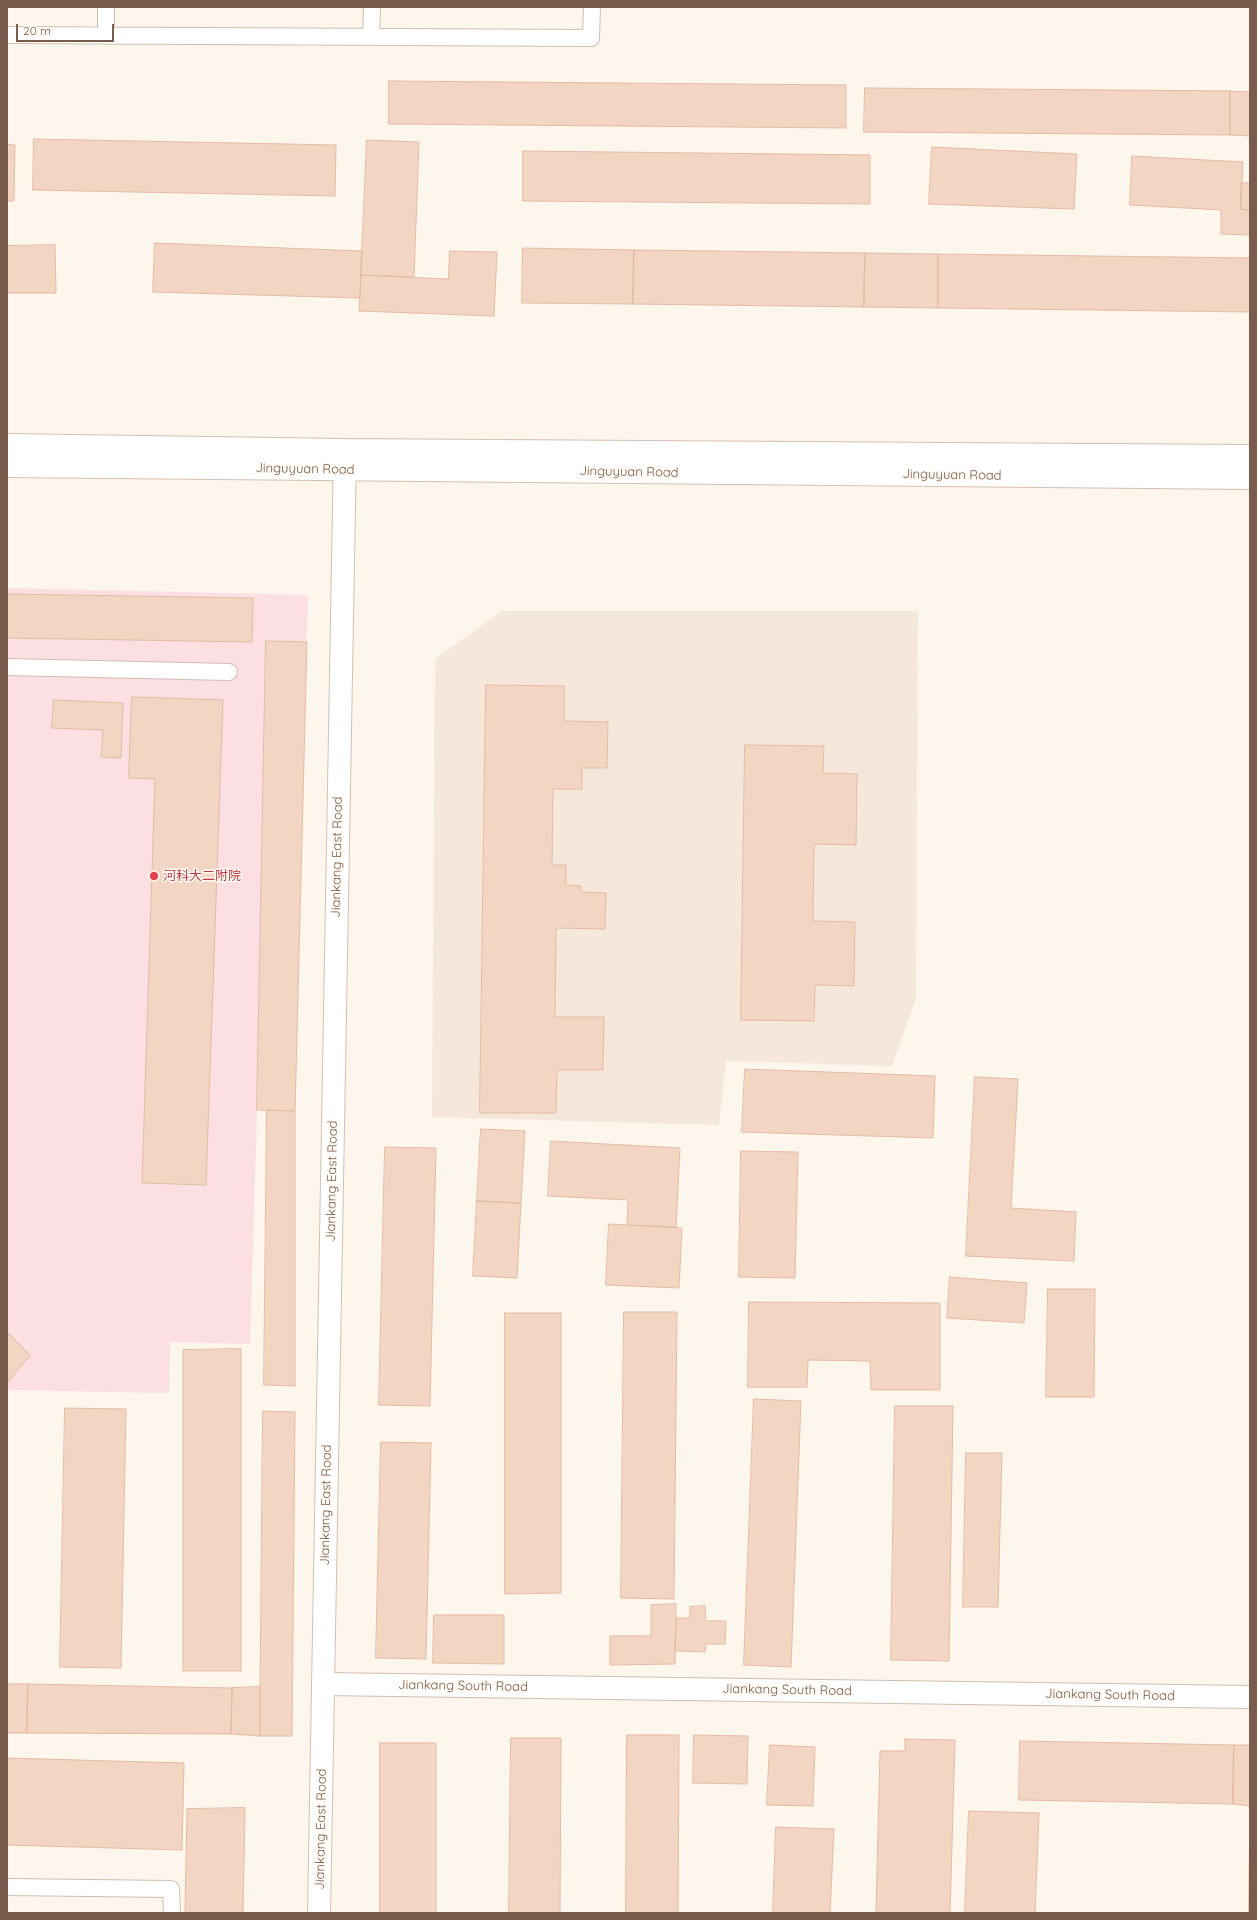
<!DOCTYPE html>
<meta charset="utf-8">
<style>
body{margin:0}
#map{position:relative;width:1257px;height:1920px;overflow:hidden;background:#fdf6ec;font-family:Quicksand,sans-serif}
canvas{display:block}
.frame{position:absolute;inset:0;border:8px solid #7a5c4d;pointer-events:none}
.scale{position:absolute;left:16px;top:24px;width:98px;height:18px;box-sizing:border-box;border:2px solid #7a5c4d;border-top:0;padding-left:5px;font-size:12px;line-height:14px;white-space:nowrap;color:#7a5c4d;-webkit-text-stroke:3px #fffaf3;paint-order:stroke}
</style>
<div id="map">
<canvas width="1257" height="1920"></canvas>
<div class="frame"></div>
<div class="scale">20 m</div>
</div>
<script>
const c = document.querySelector('canvas').getContext('2d');
c.lineJoin = 'round';
function fillPath(path, color) { c.fillStyle = color; c.fill(path, 'evenodd'); }
function strokePath(path, color, width, dash) { c.strokeStyle = color; c.lineWidth = width; c.lineCap = dash ? 'butt' : 'round'; c.setLineDash(dash || []); c.stroke(path); }
function drawText(font, color, halo, rows, align = 'center') {
  c.font = font + ' Quicksand,"Noto Sans SC",sans-serif'; c.lineWidth = 3; c.setLineDash([]); c.textBaseline = 'middle'; c.strokeStyle = halo; c.fillStyle = color; for (const [text, x, y, turn = 0] of rows) {
    c.save(); c.translate(x, y); c.rotate((+turn || 0) * Math.PI / 180); c.textAlign = isNaN(turn) ? turn : align; if (halo) c.strokeText(text, 0, 0); c.fillText(text, 0, 0); c.restore();
  }
}
fillPath(new Path2D(`
 M502,611H918L916,998L892,1066L726,1061L719,1125L432,1117L435,659Z`), '#f5e8da');
fillPath(new Path2D(`
 M7,588L308,595L295,1111L257,1110L250,1344L170,1342L169,1393L7,1390Z`), '#fbdfe3');
const building = new Path2D(`
 M389,81L846,85V128L389,124Z
 M865,88L1230,91V135L864,132Z
 M1230,91L1250,92V136L1230,135Z
 M34,139L336,145L335,196L33,190Z
 M367,140L419,142L414,277L361,275Z
 M7,144L15,145L14,201H7Z
 M932,147L1077,154L1074,209L929,204Z
 M523,151L870,155V204L523,201Z
 M1132,156L1243,162L1241,209L1250,210V235L1221,234V210L1130,205Z
 M1241,183H1250V210L1241,209Z
 M155,243L362,251L360,298L153,292Z
 M55,245L56,293H7V246Z
 M523,248L634,250L633,304L522,303Z
 M634,250L865,253L864,307L633,304Z
 M450,251L497,252L494,316L359,311L361,275L448,279Z
 M865,253L938,254V308L864,307Z
 M938,254L1250,258V312L938,308Z
 M7,594L253,598L252,642L7,638Z
 M266,641L307,642L295,1111L257,1110Z
 M486,685L564,686V721L608,722L607,768H582V789H553L552,865H566V885L581,886V892L606,893L605,929L556,928L555,1017H604L603,1070H557L556,1113H480Z
 M132,697L223,700L206,1185L142,1183L155,779L129,778Z
 M54,700L123,703L121,758L101,757L103,730L52,728Z
 M745,745L824,746L823,773L857,774L856,845L814,844L813,921L855,922L854,986L815,985L814,1021L741,1020Z
 M745,1069L935,1076L933,1138L742,1132Z
 M975,1077L1018,1079L1011,1208L1076,1212L1074,1261L966,1256Z
 M267,1110L295,1111V1386L264,1385Z
 M481,1129L525,1131L521,1203L477,1201Z
 M551,1141L680,1148L676,1227L627,1225L628,1200L548,1196Z
 M385,1147L436,1148L430,1406L379,1405Z
 M741,1151L798,1152L795,1278L739,1277Z
 M477,1201L521,1203L517,1278L473,1276Z
 M609,1224L682,1228L679,1288L606,1285Z
 M950,1277L1027,1283L1024,1323L947,1318Z
 M1048,1289H1095L1094,1397H1046Z
 M749,1302L940,1303V1390H871L870,1361L808,1360L807,1387H748Z
 M624,1312H677L674,1599L621,1598Z
 M505,1313H561V1593L505,1594Z
 M7,1332L30,1355L7,1383Z
 M241,1349V1671H183V1350Z
 M754,1399L801,1401L791,1667L744,1665Z
 M895,1406H953L949,1661L891,1660Z
 M65,1408L126,1409L121,1668L60,1667Z
 M263,1411L295,1412L292,1736H260Z
 M381,1442L431,1443L426,1659L376,1658Z
 M966,1453H1002L998,1607H963Z
 M676,1604L675,1664L610,1665V1636H651V1605Z
 M705,1606L706,1621H726L725,1644H706L705,1652L675,1651L676,1618H690V1607Z
 M434,1615H504V1664L433,1663Z
 M7,1684H28L27,1733H7Z
 M28,1684L232,1688L231,1734L27,1733Z
 M260,1687V1736L231,1734L232,1688Z
 M627,1735H679L678,1913H626Z
 M694,1735L748,1736L747,1784L693,1783Z
 M511,1738H561L560,1913H509Z
 M905,1739L955,1740L950,1913H876L880,1751H905Z
 M1020,1741L1234,1745L1233,1804L1019,1800Z
 M380,1743H436V1913H380Z
 M770,1745L815,1747L813,1806L767,1805Z
 M1234,1745H1250V1806L1233,1804Z
 M7,1758L184,1763L182,1850L7,1845Z
 M245,1808L243,1913H185L187,1809Z
 M1250,1809V1913H1249Z
 M969,1811L1039,1813L1035,1913H965Z
 M776,1827L834,1829L830,1913H773Z`);
fillPath(building, '#f3d5c3');
strokePath(building, '#e6bba3', 1);
const lane = new Path2D(`
 M7,35L591,38L592,7
 M106,36V7
 M371,37L372,7
 M7,667L229,672
 M7,1887L171,1889L172,1913`);
const street = new Path2D(`
 M323,1684L1250,1697`);
const secondary = new Path2D(`
 M7,445L345,450L1250,456
 M7,466L1250,478
 M319,1913L345,450`);
strokePath(lane, '#d1beb0', 18);
strokePath(street, '#d1beb0', 24);
strokePath(secondary, '#d6c0b0', 24);
strokePath(lane, '#fff', 16);
strokePath(street, '#fff', 22);
strokePath(secondary, '#fff', 22);
for (const [x, y, r, color] of [
 [154,876,5,"#e0444e"]
]) { const dot = new Path2D(); dot.arc(x, y, r, 0, 2 * Math.PI); c.fillStyle = color; c.fill(dot); strokePath(dot, '#fffaf3', 1.5); }
drawText('13px', '#7a5c4d', '#fffaf3', [
 ["Jinguyuan Road",305,469,1],
 ["Jinguyuan Road",629,472,1],
 ["Jinguyuan Road",952,475,1],
 ["Jiankang East Road",337,857,-89],
 ["Jiankang East Road",332,1181,-89],
 ["Jiankang East Road",326,1505,-89],
 ["Jiankang South Road",463,1686,1],
 ["Jiankang South Road",787,1690,1],
 ["Jiankang South Road",1110,1695,1],
 ["Jiankang East Road",321,1829,-89]
]);
drawText('13px', '#be3a42', '#fffaf3', [
 ["河科大二附院",163,876]
], 'left');
</script>
